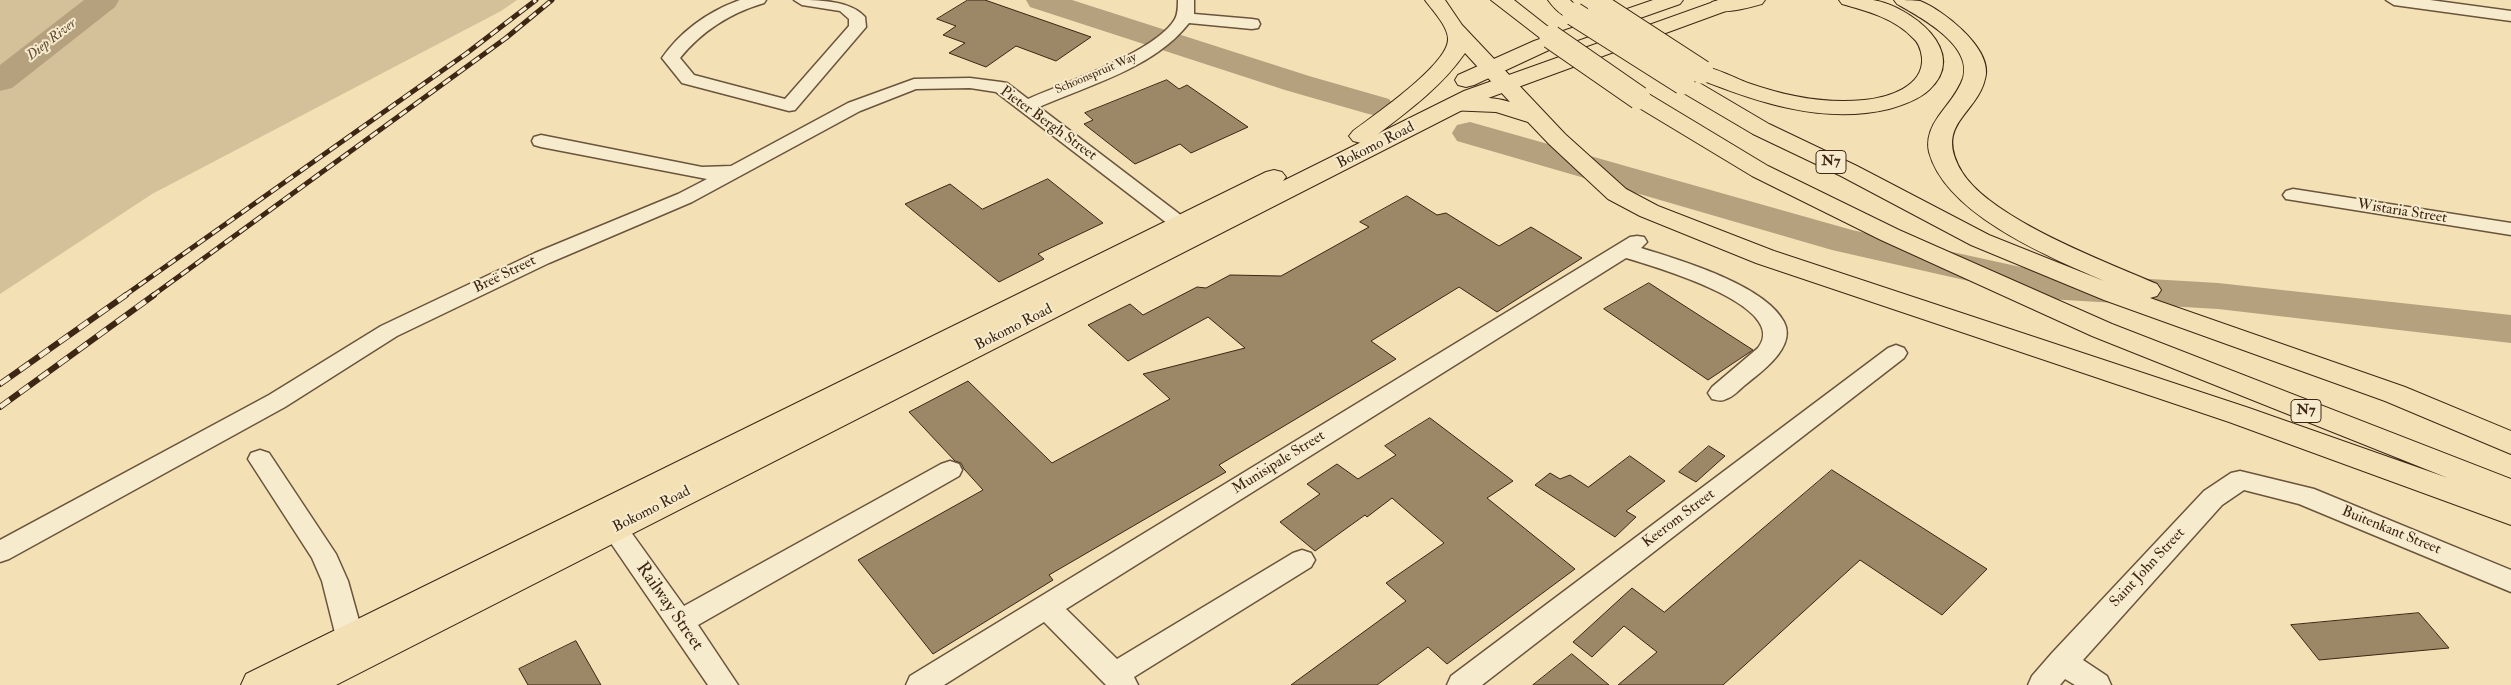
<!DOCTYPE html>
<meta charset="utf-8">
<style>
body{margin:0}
canvas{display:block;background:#f3e0b4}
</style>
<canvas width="2511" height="685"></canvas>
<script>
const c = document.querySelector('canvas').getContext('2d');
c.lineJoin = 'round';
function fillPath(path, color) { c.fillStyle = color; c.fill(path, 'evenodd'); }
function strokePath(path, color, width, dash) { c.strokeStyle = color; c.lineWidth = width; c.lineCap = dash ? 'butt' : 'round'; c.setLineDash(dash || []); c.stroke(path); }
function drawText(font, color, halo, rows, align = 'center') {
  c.font = font + ' "IM FELL Double Pica",serif'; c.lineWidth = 4; c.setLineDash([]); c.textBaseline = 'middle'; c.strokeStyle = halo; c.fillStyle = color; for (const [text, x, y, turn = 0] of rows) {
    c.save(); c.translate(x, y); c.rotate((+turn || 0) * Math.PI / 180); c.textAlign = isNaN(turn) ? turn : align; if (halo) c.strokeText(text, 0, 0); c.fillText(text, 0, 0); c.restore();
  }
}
fillPath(new Path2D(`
 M0,0H517L501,11L152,194L0,294Z`), '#d4c099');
fillPath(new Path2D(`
 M84,0H119L115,7L12,88L0,91V65Z
 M1026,0H1072L1309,76L1389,99L1394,106L1389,113L1377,116L1365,113L1285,90L1030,7Z
 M1470,122L1852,230L2048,273L2218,283L2511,315V343L2218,309L2048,299L1832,250L1457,141L1452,133L1457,125Z`), '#b5a17e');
const building = new Path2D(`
 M968,0H985L1091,37L1056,61L1016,46L986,67L949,53L965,43L943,35L956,26L937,19Z
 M1167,80L1179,89L1187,85L1248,127L1191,153L1180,144L1135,164L1084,124L1093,120L1085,113Z
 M1048,179L1103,223L1038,254L1044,259L999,282L905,204L950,184L982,209Z
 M1407,196L1437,215L1446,213L1499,246L1531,227L1582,258L1497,312L1459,287L1371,341L1396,359L1219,465L1226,472L1049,575L1053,580L933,654L858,560L983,490L964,469L961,463L955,461L909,412L968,381L1052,463L1170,399L1143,374L1245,348L1208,317L1128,361L1088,325L1130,304L1143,315L1197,287L1206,288L1230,275L1281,276L1369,227L1360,222Z
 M1649,283L1753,350L1708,380L1604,309Z
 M1430,418L1513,481L1487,498L1575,569L1447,664L1428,647L1377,685H1291L1406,601L1386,583L1444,543L1392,498L1367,517L1365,515L1315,551L1280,522L1320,494L1307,484L1337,464L1358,479L1396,455L1385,446Z
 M1709,446L1725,456L1696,482L1679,472Z
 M1630,456L1665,481L1626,511L1636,517L1615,537L1535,485L1550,473L1560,479L1570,475L1588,487Z
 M1832,470L1987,569L1942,615L1860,560L1723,685H1618L1657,652L1624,626L1592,657L1573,642L1632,588L1664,612Z
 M2419,613L2449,648L2319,660L2291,625Z
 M576,641L601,685H528L519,669Z
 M1572,654L1609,685H1533Z`);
fillPath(building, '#9c8767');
strokePath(building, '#3d2614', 1);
const minor = new Path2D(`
 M740,0H766L764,3C730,13 702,31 680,58L694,75L785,99L849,26V19L840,11L802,5L794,0C818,0 850,0 865,17L866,27L795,110L789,111L682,83L662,58C681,31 709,11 740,0Z
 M1178,0H1194V14L1252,19L1258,20L1260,24L1258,28L1252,29L1189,23C1154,68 1089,85 1039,107L1203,232L1206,236L1203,240L1196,242L1189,240L996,92L970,88L916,89L860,111L692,202L549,263L397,336L285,407L9,559L0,562V540L269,395L381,326L535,253L678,194L707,179L541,147L534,145L532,141L534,137L541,135L702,167L731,166L848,103L914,79L970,78L1001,82L1007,83L1028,99C1064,83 1156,52 1175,19C1178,14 1178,6 1178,0Z
 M2386,0H2430L2511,11V21L2394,5Z
 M2293,189L2511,223V235L2286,199L2283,195L2286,191Z
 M1637,236L1644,237L1647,242L1641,248C1680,260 1765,285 1784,322C1797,347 1761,372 1745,385C1739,390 1733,397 1726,399C1721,402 1717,400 1712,399L1708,393L1712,387L1758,348C1792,306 1653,266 1626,258L1066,609L1117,659L1293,553L1302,550L1311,553L1315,560L1311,567L1134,677L1138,685H1106L1044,622L944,685H906L910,676L1630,237Z
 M1896,345L1904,348L1907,353L1904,358L1482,685H1447L1451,676L1888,348Z
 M260,450L269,453L336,554L348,581L368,653L364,661L354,665L344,661L340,653L322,581L312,558L248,459L251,453Z
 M950,461L959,464L962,470L959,476L698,625L738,685H708L591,514L595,507L604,504L613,507L684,606L941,464Z
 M2240,471L2314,489L2511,570V592L2299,504L2244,490L2222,505L2083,660L2107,676L2111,685H2075L2065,679L2060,685H2028L2032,676L2052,653L2204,491L2231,473Z`);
const major = new Path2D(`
 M1653,0H1683L1680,4L1549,50L1474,85L1466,87L1458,85L1455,80L1458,75L1534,41Z
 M1719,0H1748L1745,4L1480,101L336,685H241L246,674L1266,172L1274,170L1282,172L1286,177L1283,181L1464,91Z`);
const highway = new Path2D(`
 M1425,0H1445L1462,25L1565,134L1626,189L1658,206L1774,251L2249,408L2448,478L2092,336L1881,240L1752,176L1631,103L1628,98L1631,93L1639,91L1647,93L1768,166L1899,230L2112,324L2511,479V525L2229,422L1756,263L1640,216L1608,199L1549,144L1528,122L1496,112L1448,110L1445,105L1448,100C1466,96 1492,96 1510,102L1465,53C1440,89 1404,114 1369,141L1361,143L1353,141L1349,136L1353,131C1373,116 1449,64 1448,39C1448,26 1432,10 1425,0Z
 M1491,0H1514L1561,37L1558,41L1551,43L1544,41Z
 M1548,0H1570L1584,14L1581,18C1567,22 1556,11 1548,0Z
 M1719,0H1765L1762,4C1747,8 1727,14 1712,10L1709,6L1712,2Z
 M1839,0C1850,0 1862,0 1873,0C1910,6 1971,52 1929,90C1918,100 1903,105 1889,109C1822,125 1756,102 1694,77L1691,72L1694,67L1702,66C1718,69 1733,77 1748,83C1785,96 1824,104 1864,100C1887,98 1924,87 1922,58C1921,50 1919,43 1913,38C1894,18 1867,11 1842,4Z
 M1894,0C1902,0 1913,0 1920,1C1943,10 1989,46 1986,74C1980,115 1932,122 1962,172C1991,219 2106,262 2157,284L2161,290L2157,296L2150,298L2405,387L2511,431V454L2385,401L2104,300L1971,245L1841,176L1753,134L1675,88L1672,83L1675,78L1683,76L1691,78L1769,124L1857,166L1989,235L2109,283C2054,259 1946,216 1929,152C1926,139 1931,127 1938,117C1947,104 1958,93 1963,78C1973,45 1920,17 1897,4Z`);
strokePath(minor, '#6a543c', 3);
strokePath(major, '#3d2614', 2);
strokePath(highway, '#3d2614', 2);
fillPath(minor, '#f7ebce');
fillPath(major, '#f3e0b4');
fillPath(highway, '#f3e0b4');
const railFar1 = new Path2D(`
 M124,296L467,53L536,0
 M152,296L506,38L552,0`);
const rail = new Path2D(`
 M0,384L126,295
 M0,407L154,295`);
strokePath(railFar1, '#3d2614', 5);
strokePath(rail, '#3d2614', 6);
strokePath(railFar1, '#f7ebce', 3, [9]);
strokePath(rail, '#f7ebce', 4.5, [12]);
const highwayBridge = new Path2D(`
 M1599,5L1702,72
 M1574,14L1683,83
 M1551,37L1639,98`);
strokePath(highwayBridge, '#3d2614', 25, []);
strokePath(highwayBridge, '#f3e0b4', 23);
drawText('12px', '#3d2614', '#f7ebce', [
 ["Schoonspruit Way",1096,74,-23]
]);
drawText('italic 14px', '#614b34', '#f7ebce', [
 ["Diep River",52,40,-38]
]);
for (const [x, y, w] of [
 [1831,162,30],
 [2306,411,30]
]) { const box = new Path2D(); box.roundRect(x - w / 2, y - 11.5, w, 23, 4); c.fillStyle = '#f7ebce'; c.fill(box); strokePath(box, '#3d2614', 1); }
drawText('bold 14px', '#3d2614', null, [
 ["N7",1831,162],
 ["N7",2306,411]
]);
drawText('15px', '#3d2614', '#f7ebce', [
 ["Pieter Bergh Street",1048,124,36],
 ["Bokomo Road",1376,146,-27],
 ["Wistaria Street",2402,212,9],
 ["Breë Street",505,275,-26],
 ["Bokomo Road",1014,328,-27],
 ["Munisipale Street",1279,463,-32],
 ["Bokomo Road",652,510,-27],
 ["Keerom Street",1679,519,-37],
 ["Buitenkant Street",2391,531,22],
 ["Saint John Street",2148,568,-47]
]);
drawText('18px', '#3d2614', '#f7ebce', [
 ["Railway Street",669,607,55]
]);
</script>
